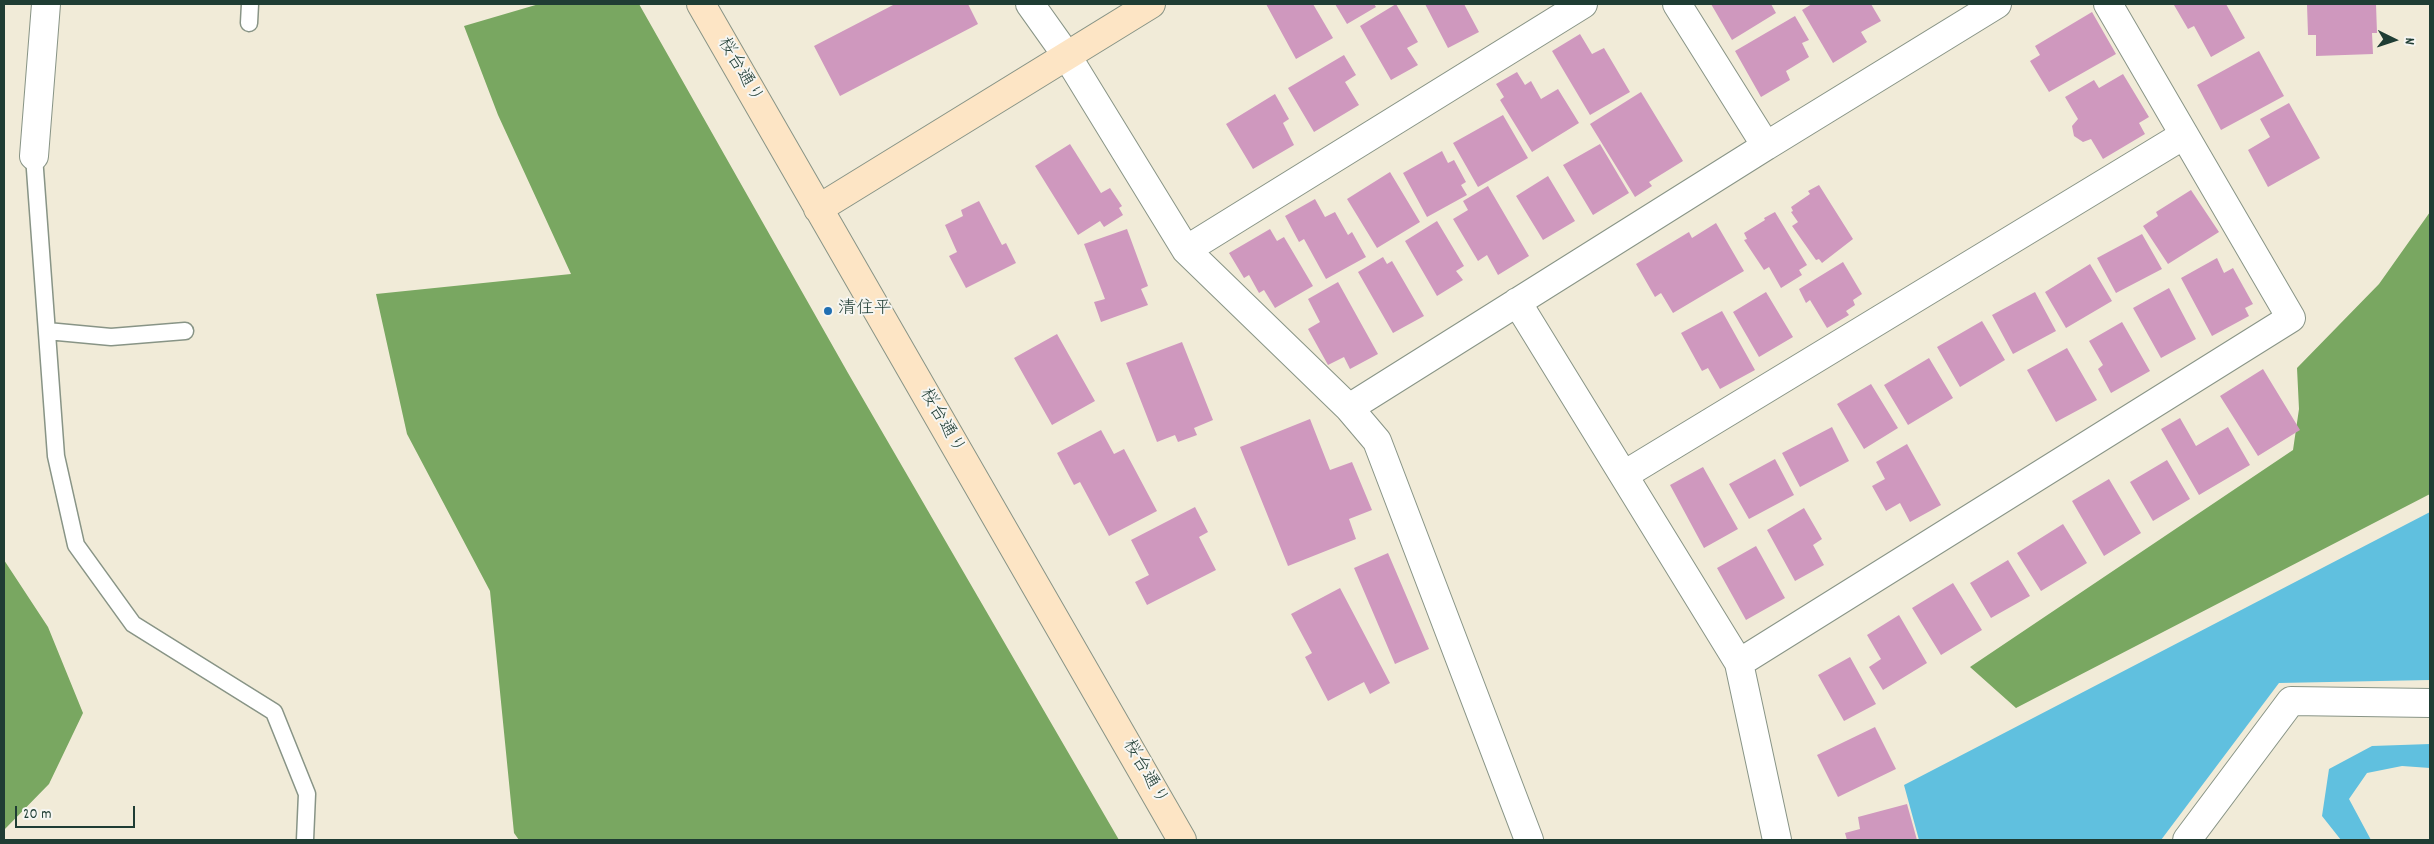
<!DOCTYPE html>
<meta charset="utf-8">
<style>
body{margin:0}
#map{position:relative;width:2434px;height:844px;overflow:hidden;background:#f1ebd8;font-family:Dekko,sans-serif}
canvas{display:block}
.frame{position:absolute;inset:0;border:5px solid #1f3d34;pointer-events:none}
.north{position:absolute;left:2369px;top:15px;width:50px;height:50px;-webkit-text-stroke:4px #f6f6f2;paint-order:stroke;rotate:94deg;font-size:14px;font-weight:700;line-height:20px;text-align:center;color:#1f3d34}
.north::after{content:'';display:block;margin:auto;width:18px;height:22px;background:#1f3d34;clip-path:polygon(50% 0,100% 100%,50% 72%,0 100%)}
.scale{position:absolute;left:15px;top:806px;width:120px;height:22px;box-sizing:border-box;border:2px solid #1f3d34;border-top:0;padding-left:6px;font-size:15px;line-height:18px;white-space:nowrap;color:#1f3d34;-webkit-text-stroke:4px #f6f6f2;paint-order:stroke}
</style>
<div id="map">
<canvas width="2434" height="844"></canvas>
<div class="frame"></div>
<div class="north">N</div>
<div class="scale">20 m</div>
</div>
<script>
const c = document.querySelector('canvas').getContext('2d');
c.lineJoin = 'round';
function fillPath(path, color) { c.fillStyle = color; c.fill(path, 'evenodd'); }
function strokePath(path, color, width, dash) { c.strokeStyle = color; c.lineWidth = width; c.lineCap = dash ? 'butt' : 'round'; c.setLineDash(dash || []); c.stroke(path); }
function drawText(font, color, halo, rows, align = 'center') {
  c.font = font + ' Dekko,"Klee One",sans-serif'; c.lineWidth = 4; c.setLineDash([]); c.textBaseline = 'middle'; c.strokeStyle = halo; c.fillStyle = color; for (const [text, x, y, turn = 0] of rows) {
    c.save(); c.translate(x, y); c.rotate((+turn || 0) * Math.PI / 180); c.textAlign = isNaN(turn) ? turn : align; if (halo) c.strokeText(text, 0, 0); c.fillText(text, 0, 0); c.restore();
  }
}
fillPath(new Path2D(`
 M539,4H639L848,373L1119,840H519L514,833L490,591L407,434L376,294L571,274L498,115L464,26Z
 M2430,212V494L2016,708L1970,667L2293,450L2299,409L2297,368L2379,284Z
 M4,560L48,627L83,713L49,784L4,830Z`), '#79a761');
fillPath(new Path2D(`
 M2430,512V680L2279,683L2161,840H1919L1904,785Z
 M2430,744V768L2402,766L2367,773L2349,799L2371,840H2341L2322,816L2329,769L2372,746Z`), '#60c0df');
fillPath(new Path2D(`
 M895,4H968L978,24L840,96L814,46Z
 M1266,4H1313L1333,38L1296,59Z
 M1335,4H1374L1376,7L1347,24Z
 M1396,4L1418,42L1407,48L1418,65L1391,80L1360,26Z
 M1425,4H1464L1479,32L1448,48Z
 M1711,4H1771L1776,13L1732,40Z
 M1812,4H1871L1881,21L1861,32L1867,42L1833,63L1802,10Z
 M2177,4H2226L2245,38L2211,57L2194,26L2188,29L2174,5Z
 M2307,4H2376L2377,33H2372L2373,54L2316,56V35H2308Z
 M2092,12L2116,54L2049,92L2030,61L2040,55L2035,46Z
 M1795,16L1809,40L1802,43L1809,57L1786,71L1790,80L1761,97L1735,51Z
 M1580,34L1592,54L1604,48L1630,92L1590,115L1552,51Z
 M2259,51L2284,96L2221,130L2197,85Z
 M1344,55L1356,75L1345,82L1359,105L1314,132L1288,88Z
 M1517,72L1525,85L1531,81L1541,99L1558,89L1579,123L1532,152L1500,100L1504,97L1496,84Z
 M2123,74L2149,117L2139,123L2145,134L2103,159L2091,139L2083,142L2074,136L2072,126L2078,119L2065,97L2094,80L2099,88Z
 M1641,92L1683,161L1649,182L1652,186L1635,197L1590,124Z
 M1275,94L1289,119L1283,123L1294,145L1253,169L1226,124Z
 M2289,103L2320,158L2268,187L2248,150L2270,137L2260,119Z
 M1503,115L1528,158L1478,187L1453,143Z
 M1070,144L1101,193L1110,188L1122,206L1119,208L1123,215L1104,227L1100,221L1078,235L1035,166Z
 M1600,144L1629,193L1593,215L1563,165Z
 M1442,151L1448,163L1454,160L1466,182L1461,185L1467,195L1427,217L1403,173Z
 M1390,172L1420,222L1377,248L1347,199Z
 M1548,176L1575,221L1543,240L1516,196Z
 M1819,185L1853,239L1822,263L1819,259L1816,260L1792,226L1798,222L1791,212L1793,211L1791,207L1810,194L1808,191Z
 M1488,186L1529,256L1498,275L1487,255L1478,261L1453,219L1468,210L1463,201Z
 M2191,190L2219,232L2168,264L2143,226L2158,216L2156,212Z
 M1315,199L1325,217L1335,212L1348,235L1352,232L1366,257L1326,279L1304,239L1299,242L1285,216Z
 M979,201L1002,245L1006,243L1016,263L966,288L949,256L957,252L945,225L963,216L961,210Z
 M1775,212L1807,265L1799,270L1802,275L1781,288L1769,267L1764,270L1744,240L1747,239L1744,233L1765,220L1764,218Z
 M1437,221L1464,266L1456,271L1463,280L1437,296L1405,241Z
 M1716,223L1744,271L1673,313L1661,293L1655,297L1636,264L1689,232L1692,238Z
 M1127,229L1148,286L1141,289L1148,305L1101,322L1094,302L1105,299L1084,244Z
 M1270,229L1277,241L1284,237L1313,286L1275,308L1264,290L1259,293L1249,275L1244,278L1229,253Z
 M2142,234L2162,269L2116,293L2097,258Z
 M1383,257L1387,264L1392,261L1424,316L1393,333L1358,272Z
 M2217,258L2224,273L2233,268L2253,304L2245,308L2249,316L2212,336L2181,278Z
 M1843,262L1862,294L1853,300L1855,305L1846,311L1849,315L1827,328L1810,300L1806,303L1799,289Z
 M2090,264L2112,301L2066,328L2045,292Z
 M1338,282L1378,354L1350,369L1344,357L1328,365L1308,329L1320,322L1308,299Z
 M2169,288L2196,339L2161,358L2133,308Z
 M1766,292L1793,337L1759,357L1733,312Z
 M2035,292L2056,331L2013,354L1992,315Z
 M1722,311L1755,370L1720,389L1708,368L1702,371L1681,333Z
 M1982,321L2005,360L1960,387L1937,347Z
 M2122,322L2150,371L2111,393L2098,369L2103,365L2089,341Z
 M1057,334L1095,401L1052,425L1014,358Z
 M1182,342L1213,420L1194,428L1197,435L1178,442L1175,435L1157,442L1126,363Z
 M2067,348L2097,400L2056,422L2027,370Z
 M1929,358L1953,398L1908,425L1884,385Z
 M2263,369L2300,430L2258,456L2220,396Z
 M1871,384L1898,428L1864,449L1837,404Z
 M2180,418L2196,446L2228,427L2250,465L2199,495L2161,429Z
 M1310,419L1330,470L1352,462L1372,510L1349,519L1356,539L1288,566L1240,447Z
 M1832,427L1849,461L1800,487L1782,453Z
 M1101,430L1114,454L1124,449L1157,511L1109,536L1080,482L1074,485L1057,453Z
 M1907,444L1941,505L1910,522L1900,503L1886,511L1872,486L1885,479L1876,462Z
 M1775,459L1794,495L1749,519L1729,484Z
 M2167,460L2190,499L2153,521L2130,482Z
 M1703,467L1738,529L1704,548L1670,485Z
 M2109,479L2141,533L2104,556L2072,501Z
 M1195,507L1208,532L1199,537L1216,570L1147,605L1135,582L1149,575L1131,540Z
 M1804,508L1822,539L1813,545L1824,565L1795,581L1767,530Z
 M2063,524L2087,563L2041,591L2017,553Z
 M1756,546L1785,598L1746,620L1717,568Z
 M1388,553L1429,649L1395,664L1354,568Z
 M2008,560L2030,596L1991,618L1970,583Z
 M1953,583L1982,630L1941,655L1912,608Z
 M1340,588L1390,683L1370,694L1364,682L1328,701L1305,657L1312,653L1291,614Z
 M1899,615L1927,663L1883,690L1869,667L1881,659L1867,635Z
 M1850,657L1876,704L1844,721L1818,675Z
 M1875,727L1896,769L1838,797L1817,755Z
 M1907,804L1917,840H1847L1845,833L1860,829L1858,817Z`), '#cf98be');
const lane = new Path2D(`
 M249,23L250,4
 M34,156L56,456L76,545L133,624L274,712L307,794L305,840
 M47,331L111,337L185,331`);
const street = new Path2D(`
 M1030,4L1067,56L1186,250L1349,408L1377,441L1529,840
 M1677,4L1766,146L1997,4
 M34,156L46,4
 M1186,250L1583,4
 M1517,302L1739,663L1777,840
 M1349,408L1766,146
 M1624,475L2184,135
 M1739,663L2291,318L2108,4
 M2187,840L2291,701L2430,703`);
const secondary = new Path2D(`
 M701,4L1182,840
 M818,209L1151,4`);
strokePath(lane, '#889486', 19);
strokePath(street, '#889486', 30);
strokePath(secondary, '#889486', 30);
strokePath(lane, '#fff', 16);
strokePath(street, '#fff', 28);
strokePath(secondary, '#fde5c5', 28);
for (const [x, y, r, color] of [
 [828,311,5,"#1f6fb2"]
]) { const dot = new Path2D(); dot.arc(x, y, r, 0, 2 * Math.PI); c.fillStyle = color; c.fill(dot); strokePath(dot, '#f6f6f2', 2); }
drawText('18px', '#1f3d34', '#f6f6f2', [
 ["桜台通り",739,71,60],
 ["桜台通り",941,422,60],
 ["桜台通り",1144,773,60]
]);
drawText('18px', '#1f3d34', '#f6f6f2', [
 ["清住平",838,311]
], 'left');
</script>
